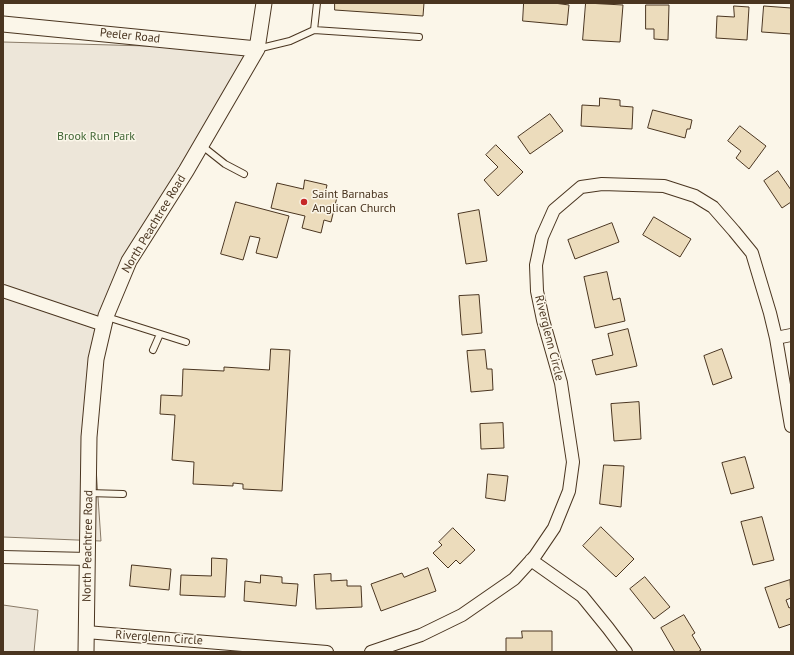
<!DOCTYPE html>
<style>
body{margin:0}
#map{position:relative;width:794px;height:655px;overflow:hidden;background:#fbf6e9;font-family:"PT Sans",sans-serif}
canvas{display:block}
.frame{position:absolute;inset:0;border:4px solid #4a3520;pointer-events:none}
</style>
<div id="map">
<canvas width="794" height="655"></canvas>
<div class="frame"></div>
</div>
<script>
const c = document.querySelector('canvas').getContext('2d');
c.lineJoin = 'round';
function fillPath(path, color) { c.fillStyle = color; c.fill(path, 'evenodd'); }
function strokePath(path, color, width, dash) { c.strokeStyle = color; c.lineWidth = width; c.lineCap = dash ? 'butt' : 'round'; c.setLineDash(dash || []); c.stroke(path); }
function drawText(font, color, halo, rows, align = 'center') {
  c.font = font + ' "PT Sans",sans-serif'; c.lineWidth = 3; c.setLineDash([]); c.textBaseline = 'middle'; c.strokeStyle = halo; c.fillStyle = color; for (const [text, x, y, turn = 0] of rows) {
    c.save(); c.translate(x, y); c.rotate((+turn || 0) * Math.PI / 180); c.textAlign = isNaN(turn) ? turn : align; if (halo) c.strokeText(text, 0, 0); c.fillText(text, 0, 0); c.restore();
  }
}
const green = new Path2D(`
 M3,42L257,49L160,209L104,325L90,380L101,541L3,537Z
 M3,605L38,610L34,652H3Z`);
fillPath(green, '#ede6d9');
strokePath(green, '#887966', 1);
const building = new Path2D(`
 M335,3H424L423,16L335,10Z
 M524,3H554L569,5L567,25L523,21Z
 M586,3L623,5L620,42L583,40Z
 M646,5H669L668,40L654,39V29H646Z
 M734,6L749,7L747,40L716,38L717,16L734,17Z
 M764,6L791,8V34L762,32Z
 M600,98L620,100V106L633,107L632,129L581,126L582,105L599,106Z
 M653,110L692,120L690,129H687L685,138L648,128Z
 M550,114L563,131L530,154L518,137Z
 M740,126L766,146L749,169L736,158L741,151L728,141Z
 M496,145L523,172L498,196L484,180L498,167L486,155Z
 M778,171L791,190V202L782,208L764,181Z
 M305,180L327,185L325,194L337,197L331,222L324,220L321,233L302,228L305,216L271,208L277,183L303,189Z
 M236,202L289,216L277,258L256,253L260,238L250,236L243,260L221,254Z
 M479,210L487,261L466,264L458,214Z
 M654,217L691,239L680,257L643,235Z
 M612,223L619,242L575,259L568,240Z
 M607,272L613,300L620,298L625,321L595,328L584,277Z
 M479,295L482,333L462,335L459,296Z
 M628,329L637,366L596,375L592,360L613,355L608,334Z
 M271,349L290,350L282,491L243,489V484L233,483V486L193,484L194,462L172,460L175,415L160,414L161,395L182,396L183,369L224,371V367L269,370Z
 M722,349L732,378L713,385L704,356Z
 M485,350L487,369H492L493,390L471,392L467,351Z
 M639,402L641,439L614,441L611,404Z
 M503,423L504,448L481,449L480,424Z
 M745,457L754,488L731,494L722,463Z
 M604,465L624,466L621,507L600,504Z
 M488,474L508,476L505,501L486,498Z
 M762,517L774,560L753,565L741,522Z
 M601,527L634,559L616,577L583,546Z
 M453,528L475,550L460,564L456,560L448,568L433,553L442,545L439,542Z
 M212,558L227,559L225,597L180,595L181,575L211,576Z
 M132,565L171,569L169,590L130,586Z
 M428,568L436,591L381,611L371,584L402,573L404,577Z
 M331,574V581L347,580V586H361L362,607L316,609L314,575Z
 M261,575L282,577V583L298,584L296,606L244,601L245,581L260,583Z
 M645,577L670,607L654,619L630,589Z
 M790,580L791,598L786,600L789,608L791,607V624L779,628L765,588Z
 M684,615L695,633L692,635L701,650L698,652H675L661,628Z
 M522,631H552V652H506V638H522Z`);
fillPath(building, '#ecdcbc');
strokePath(building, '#4a3520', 1);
const service = new Path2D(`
 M314,30L317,3
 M257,49L290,41L314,30L419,37
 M201,145L225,164L244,174
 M107,317L186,342
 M153,350L160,334
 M88,493L123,494`);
const minor = new Path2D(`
 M3,291L104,325
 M776,338L791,335
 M3,557L88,559
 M531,560L582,596L608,628L626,652
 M86,632L327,652
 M371,652L421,635L462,615L514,579L535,556L554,528L569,491L573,462L561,383L543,320L537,291L536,265L542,237L554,210L581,187L602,184L664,186L695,196L713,207L734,231L752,253L770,313L776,338L791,426`);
const tertiary = new Path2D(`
 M3,24L257,49
 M86,652L89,437L96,359L106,316L129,261L186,171L257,49L264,3`);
strokePath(service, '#4a3520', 8);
strokePath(minor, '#4a3520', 14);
strokePath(tertiary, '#4a3520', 17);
strokePath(service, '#fbf6e9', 6);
strokePath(minor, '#fbf6e9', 12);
strokePath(tertiary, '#fbf6e9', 15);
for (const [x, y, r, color] of [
 [304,202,4,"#c62828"]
]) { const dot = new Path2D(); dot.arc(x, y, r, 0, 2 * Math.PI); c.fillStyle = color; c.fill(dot); strokePath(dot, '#fbf6e9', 1.5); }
drawText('12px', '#4a3520', '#fbf6e9', [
 ["Peeler Road",130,36,6],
 ["North Peachtree Road",154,224,-59],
 ["Riverglenn Circle",549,338,76],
 ["North Peachtree Road",88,546,-89],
 ["Riverglenn Circle",159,638,4]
]);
drawText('12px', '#436837', '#fbf6e9', [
 ["Brook Run Park",96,137]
]);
drawText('12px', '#4a3520', '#fbf6e9', [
 ["Saint Barnabas",312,195],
 ["Anglican Church",312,209]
], 'left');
</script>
